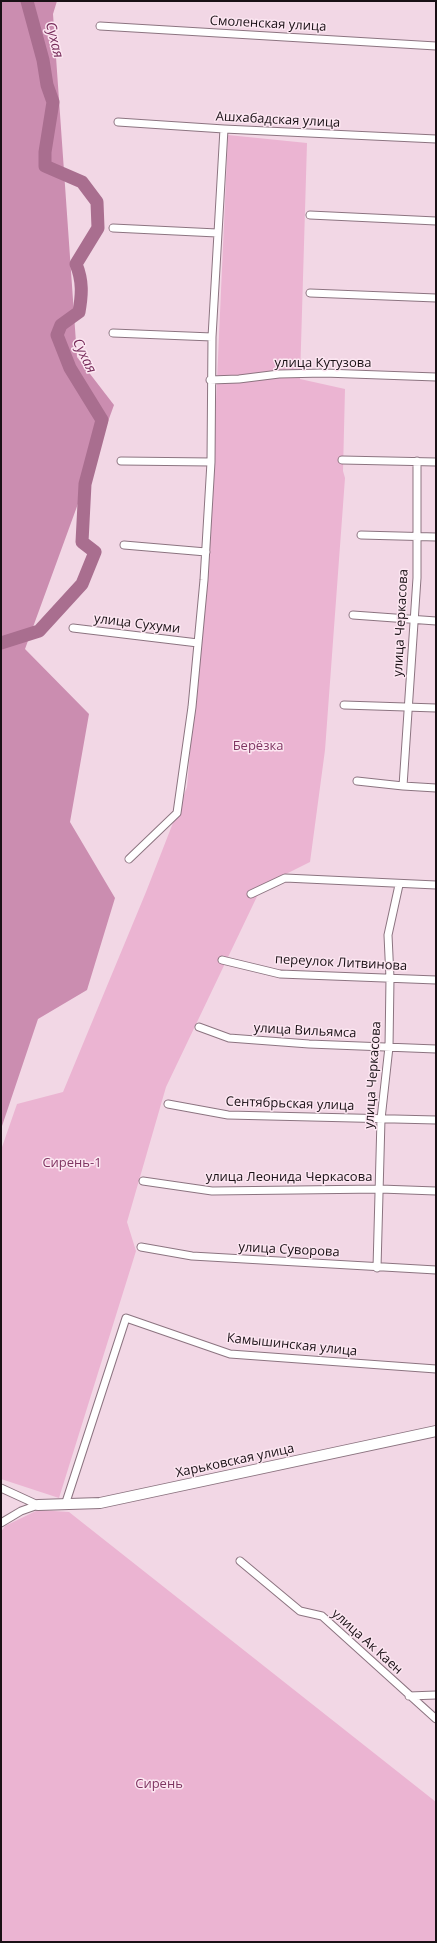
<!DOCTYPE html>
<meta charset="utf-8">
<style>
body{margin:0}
#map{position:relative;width:437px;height:1943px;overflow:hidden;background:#f2d7e5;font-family:"Open Sans",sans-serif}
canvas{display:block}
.frame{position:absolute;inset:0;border:2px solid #191015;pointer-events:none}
</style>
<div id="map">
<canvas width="437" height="1943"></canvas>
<div class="frame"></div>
</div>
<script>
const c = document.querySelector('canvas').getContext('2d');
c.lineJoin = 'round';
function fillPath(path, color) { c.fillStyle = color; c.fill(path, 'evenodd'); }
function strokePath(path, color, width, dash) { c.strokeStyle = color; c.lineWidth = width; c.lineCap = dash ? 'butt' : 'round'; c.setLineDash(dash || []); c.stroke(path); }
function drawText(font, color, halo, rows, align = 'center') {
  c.font = font + ' "Open Sans",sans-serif'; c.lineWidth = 3; c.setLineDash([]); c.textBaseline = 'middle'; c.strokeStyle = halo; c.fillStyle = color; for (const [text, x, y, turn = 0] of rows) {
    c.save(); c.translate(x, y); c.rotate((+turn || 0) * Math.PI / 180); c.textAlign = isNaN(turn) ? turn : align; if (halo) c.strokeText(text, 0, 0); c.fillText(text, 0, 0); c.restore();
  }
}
fillPath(new Path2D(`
 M228,135L307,143L300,379L345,389L343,471L345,478L325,750L310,862L262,886L166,1087L127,1222L136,1251L59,1498L1,1479V1150L17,1104L63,1092L146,892L187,787L212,491Z
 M38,1510L69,1512L436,1802V1942H1V1532L5,1526Z`), '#ebb4d2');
fillPath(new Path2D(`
 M1,1H57L53,14L77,357L114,405L25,649L89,714L70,822L115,898L87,990L38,1019L1,1129Z`), '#cb8db0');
strokePath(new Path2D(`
 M1,643L39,631L82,584L95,552L82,542L85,484L102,420L70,368L57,335L61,325L79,312C82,295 83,281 76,264L98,228L97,202L82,182L45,166V152L53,102L47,85L43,60L27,1`), '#a96e8f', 13);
const street = new Path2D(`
 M100,26L436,46
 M118,122L224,129L436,139
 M310,215L436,221
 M113,228L217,233
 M310,293L436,298
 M113,333L212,337
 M210,380L239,379L279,374L324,373L436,377
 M342,460L436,462
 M121,461L211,462
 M361,535L436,537
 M124,545L206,552
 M353,615L436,621
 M73,628L198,643
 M344,705L436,708
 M357,781L403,786L436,788
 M403,786L417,578V461
 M129,859L177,813L192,707L204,580L211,462L212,337L224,129
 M251,894L285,878L436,885
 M222,960L280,974L436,980
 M199,1027L229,1038L309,1044L436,1049
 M168,1104L228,1115L436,1120
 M143,1181L212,1191L380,1189L436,1191
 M141,1247L192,1256L436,1270
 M377,1268L381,1119L389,1047L390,978L388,935L399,885
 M1,1488L38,1505
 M65,1505L126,1318L230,1354L436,1369
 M1,1523L21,1511L38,1505
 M240,1561L300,1611L322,1616L436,1719
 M409,1696L436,1695`);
const secondary = new Path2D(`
 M38,1505L100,1503L436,1431`);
strokePath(street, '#8c7480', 9);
strokePath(secondary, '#8c7480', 12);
strokePath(street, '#fff', 7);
strokePath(secondary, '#fff', 10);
drawText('13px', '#191015', '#fce6f1', [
 ["Смоленская улица",268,24,3],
 ["Ашхабадская улица",278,120,3],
 ["улица Кутузова",323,363],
 ["улица Черкасова",401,623,-87],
 ["улица Сухуми",137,624,7],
 ["переулок Литвинова",341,963,3],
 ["улица Вильямса",305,1031,3],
 ["улица Черкасова",373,1075,-86],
 ["Сентябрьская улица",290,1104,2],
 ["улица Леонида Черкасова",289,1177],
 ["улица Суворова",289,1250,3],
 ["Камышинская улица",292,1345,6],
 ["Харьковская улица",235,1461,-12],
 ["улица Ак Каен",367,1642,42]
]);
drawText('13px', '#7f3562', '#fce6f1', [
 ["Берёзка",258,746],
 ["Сирень-1",72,1163],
 ["Сирень",159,1784]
]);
drawText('italic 14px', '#762c5a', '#fce6f1', [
 ["Сухая",54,40,76],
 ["Сухая",84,356,64]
]);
</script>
